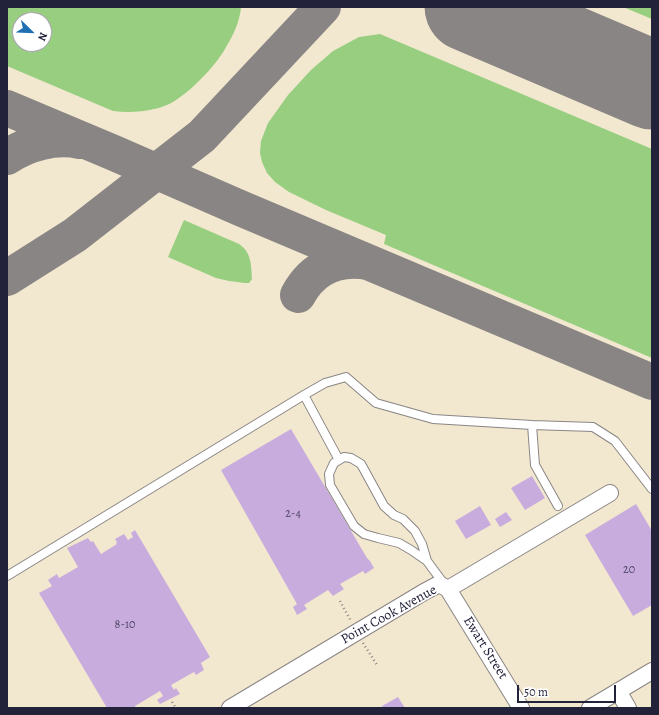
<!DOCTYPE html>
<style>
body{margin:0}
#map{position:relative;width:659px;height:715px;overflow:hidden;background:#f2e8cf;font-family:Alegreya,serif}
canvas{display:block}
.frame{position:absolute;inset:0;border:8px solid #22223b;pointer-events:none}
.north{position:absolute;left:12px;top:12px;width:40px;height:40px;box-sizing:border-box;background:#fff;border:1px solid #a7a7b1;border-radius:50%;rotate:113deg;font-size:11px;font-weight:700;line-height:16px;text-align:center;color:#22223b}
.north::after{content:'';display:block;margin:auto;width:14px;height:18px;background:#1f6fb2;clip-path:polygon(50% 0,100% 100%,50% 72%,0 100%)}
.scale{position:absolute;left:517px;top:685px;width:99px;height:18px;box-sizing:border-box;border:2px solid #22223b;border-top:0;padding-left:5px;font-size:12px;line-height:14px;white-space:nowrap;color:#22223b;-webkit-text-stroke:3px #fff;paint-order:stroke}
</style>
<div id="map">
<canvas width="659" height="715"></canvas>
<div class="frame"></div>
<div class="north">N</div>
<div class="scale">50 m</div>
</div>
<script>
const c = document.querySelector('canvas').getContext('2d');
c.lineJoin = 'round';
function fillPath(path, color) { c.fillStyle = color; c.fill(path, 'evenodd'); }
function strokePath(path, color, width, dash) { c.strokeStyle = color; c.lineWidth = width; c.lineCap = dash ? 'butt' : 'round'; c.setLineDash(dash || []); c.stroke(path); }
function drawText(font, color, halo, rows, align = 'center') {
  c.font = font + ' Alegreya,serif'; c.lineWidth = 3.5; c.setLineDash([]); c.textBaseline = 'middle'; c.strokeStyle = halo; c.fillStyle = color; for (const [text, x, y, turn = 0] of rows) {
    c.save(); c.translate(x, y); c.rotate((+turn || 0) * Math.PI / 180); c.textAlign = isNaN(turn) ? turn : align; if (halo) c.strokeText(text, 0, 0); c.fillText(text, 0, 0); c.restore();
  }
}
fillPath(new Path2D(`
 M7,7H241C240,21 233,36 226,47C217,65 186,97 167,105C150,112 131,113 113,111L7,66ZM20,20H44V44H20Z
 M623,7H652V19Z
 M380,34L652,149V358L384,244L386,235L326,210L289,192L275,182L267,173L262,162L260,153L261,141L268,123L288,95L311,70L333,51L359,37Z
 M184,220L239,244C252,253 251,265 252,279L249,283H245L229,281L216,278L168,257Z`), '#97ce80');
strokePath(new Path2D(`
 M473,7L483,13
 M7,108L114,153L240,208L652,382
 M7,157C28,143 55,136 80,141
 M7,278L75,235L202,136L323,7
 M298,295C313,267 338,257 368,262`), '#8a8585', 36);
strokePath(new Path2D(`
 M469,7L652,85`), '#8a8585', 89);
fillPath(new Path2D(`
 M291,429L367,558L370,561L374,568L365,574L363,571L340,584L344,589L333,596L328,590L304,605L307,609L297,615L293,607L297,604L221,470Z
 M532,476L545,498L525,510L511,488Z
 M636,504L652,531V605L633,616L585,535Z
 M480,506L491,525L466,539L455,521Z
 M506,512L512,520L500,527L495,519Z
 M135,530L210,657L201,663L204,670L196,675L194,672L171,685L174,690L176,688L180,694L160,704L157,700L163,696L160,691L135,706L136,708H107L39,593L52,586L48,580L57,574L59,578L78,567L67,548L88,538L91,542L93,541L101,554L117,544L116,543L117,542L115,539L124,534L128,540L133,537L131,533Z
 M398,697L405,708H383L382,706Z`), '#c9acde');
const service = new Path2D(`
 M304,395L339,460
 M558,506L535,465L532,425L593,427L615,441L652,489
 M427,561L422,544L415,531L403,519L394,515L384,506L361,464L351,458L344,457L334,463L329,474L330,485L354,526L364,534L378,538L399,543L411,550L427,561L444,584
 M7,576L304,395L325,383L346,377L376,403L433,419L532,425`);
const minor = new Path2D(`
 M448,589L521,708
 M618,691L628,708
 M230,708L424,592L439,584L448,589L610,493
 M590,708L652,671`);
strokePath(service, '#8a8585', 10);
strokePath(minor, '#8a8585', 18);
strokePath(new Path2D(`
 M340,601L351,621
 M363,643L377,665
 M172,702L176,708`), '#8a8585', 2.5, [1, 3]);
strokePath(service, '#fff', 8);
strokePath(minor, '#fff', 16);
drawText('12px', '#4c4464', null, [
 ["2-4",293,514],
 ["20",629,570],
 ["8-10",125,625]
]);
drawText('14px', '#22223b', '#fff', [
 ["Point Cook Avenue",389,615,-29],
 ["Ewart Street",485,648,58]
]);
</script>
